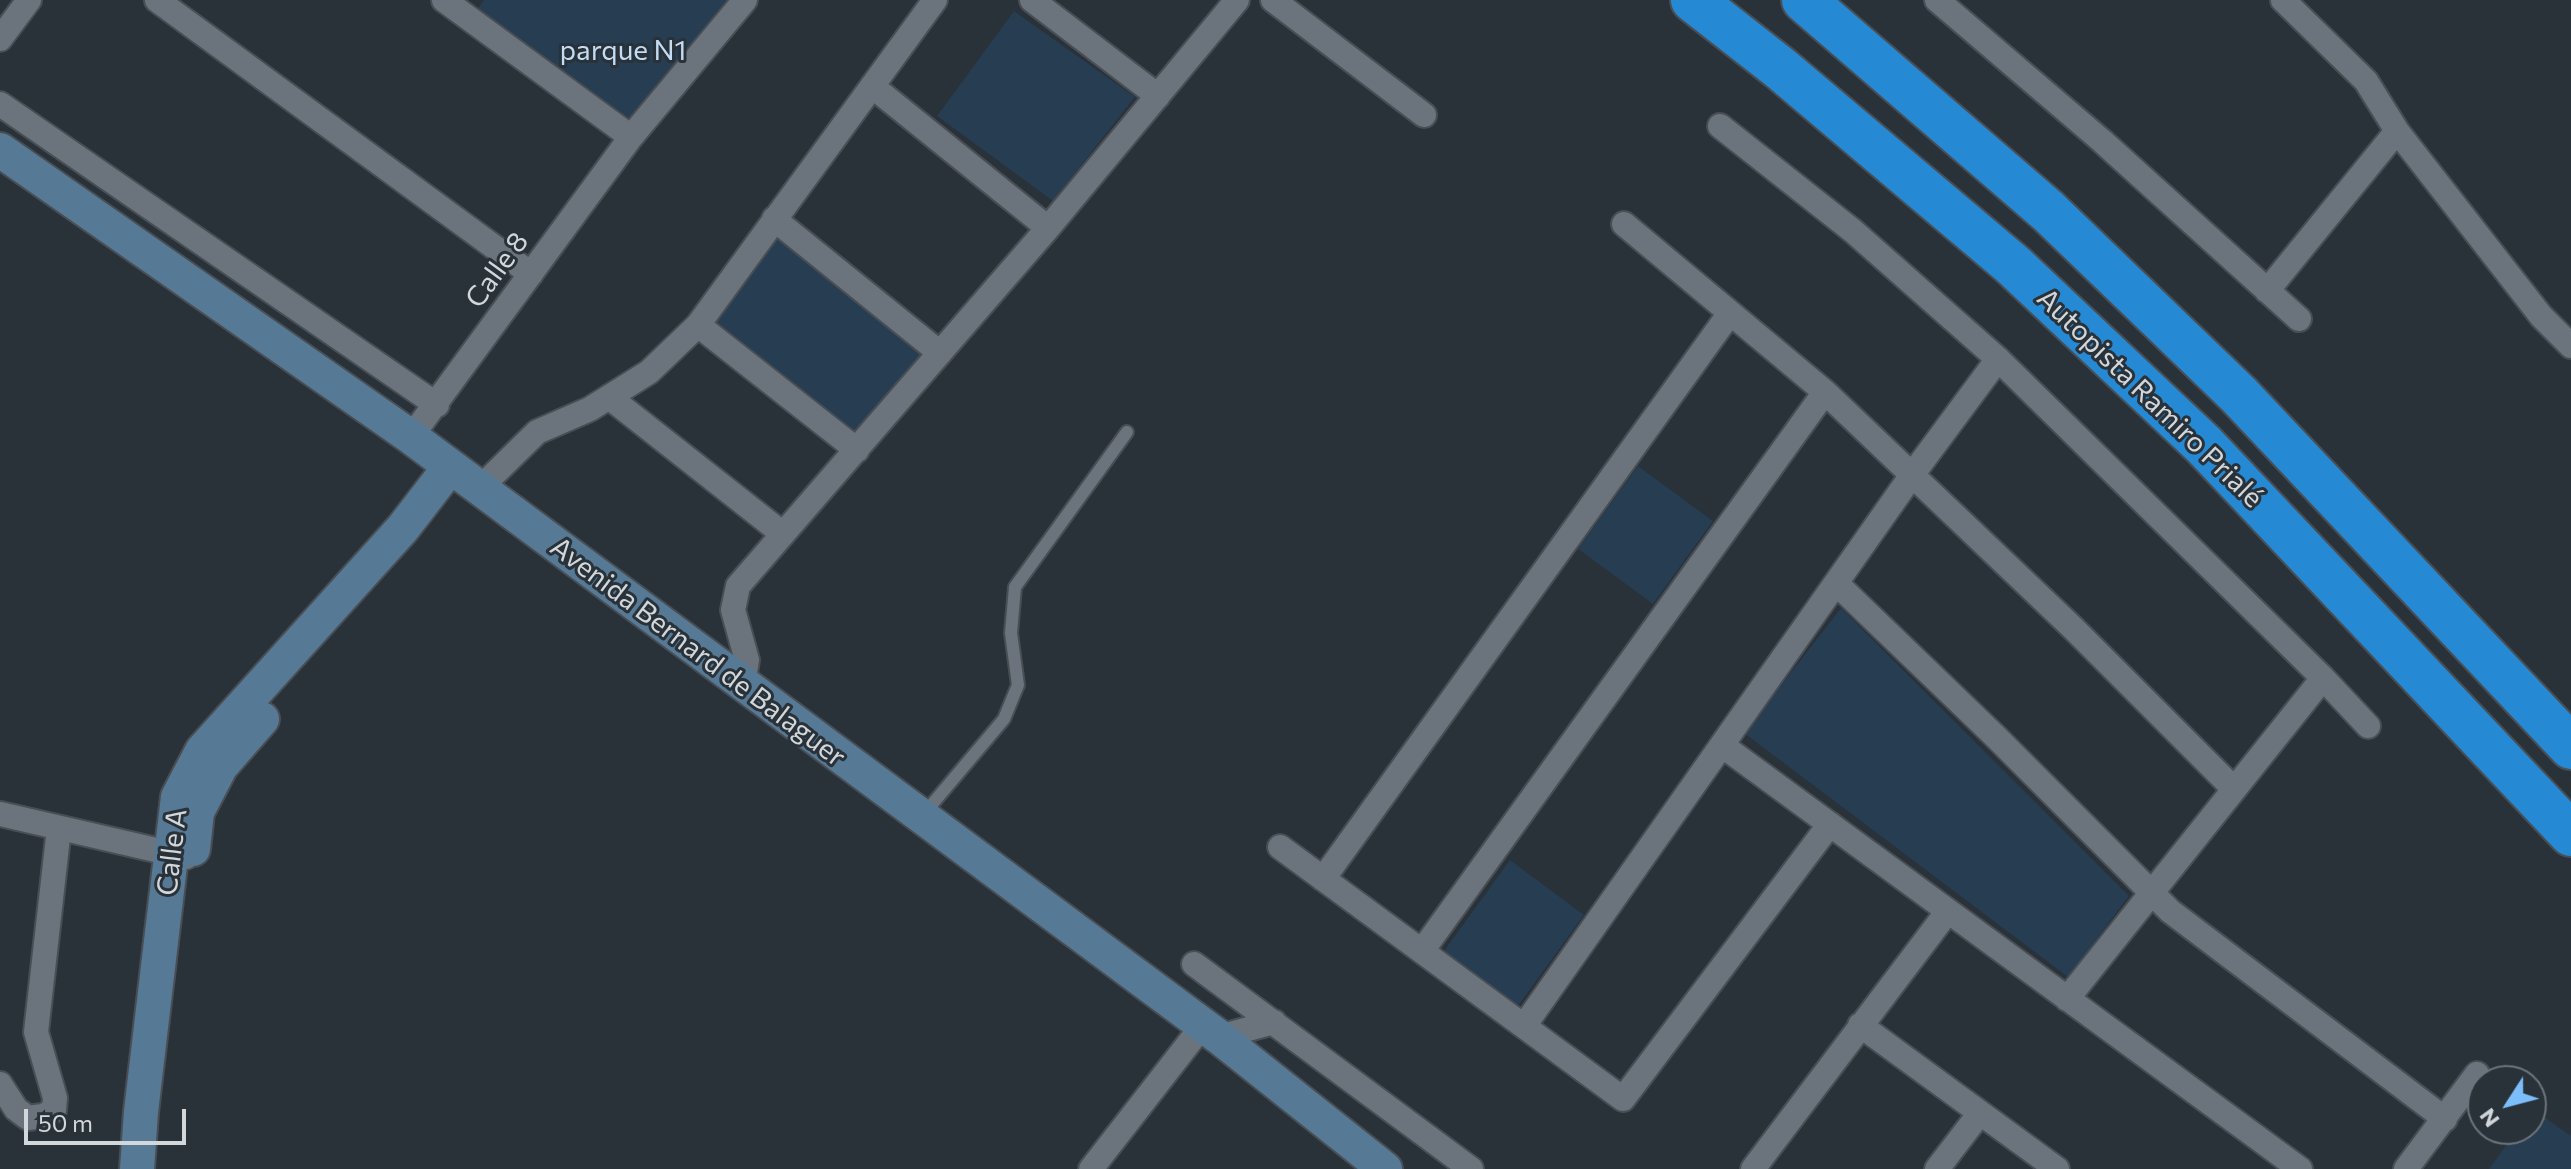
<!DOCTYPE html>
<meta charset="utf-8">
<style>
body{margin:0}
#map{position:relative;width:2571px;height:1169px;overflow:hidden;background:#293139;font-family:Commissioner,sans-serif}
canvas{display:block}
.north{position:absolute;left:2467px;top:1065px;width:80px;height:80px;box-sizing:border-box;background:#293139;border:2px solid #6d737a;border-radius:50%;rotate:234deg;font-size:22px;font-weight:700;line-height:32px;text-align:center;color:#d2d7db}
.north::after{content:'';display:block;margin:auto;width:28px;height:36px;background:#7cbef9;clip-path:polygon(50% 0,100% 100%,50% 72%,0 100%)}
.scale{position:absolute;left:24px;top:1109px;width:162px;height:36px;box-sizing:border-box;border:4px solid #d2d7db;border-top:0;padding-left:10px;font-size:24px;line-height:28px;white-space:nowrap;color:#d2d7db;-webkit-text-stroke:6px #293139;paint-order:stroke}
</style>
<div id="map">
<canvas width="2571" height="1169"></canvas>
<div class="north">N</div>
<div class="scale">50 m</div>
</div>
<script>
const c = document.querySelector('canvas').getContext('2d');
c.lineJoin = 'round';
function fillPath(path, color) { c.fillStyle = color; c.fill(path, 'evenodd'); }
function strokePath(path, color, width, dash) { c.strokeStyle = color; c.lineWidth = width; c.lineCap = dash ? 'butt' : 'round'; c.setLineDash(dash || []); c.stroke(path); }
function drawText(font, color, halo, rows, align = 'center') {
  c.font = font + ' Commissioner,sans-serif'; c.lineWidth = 6; c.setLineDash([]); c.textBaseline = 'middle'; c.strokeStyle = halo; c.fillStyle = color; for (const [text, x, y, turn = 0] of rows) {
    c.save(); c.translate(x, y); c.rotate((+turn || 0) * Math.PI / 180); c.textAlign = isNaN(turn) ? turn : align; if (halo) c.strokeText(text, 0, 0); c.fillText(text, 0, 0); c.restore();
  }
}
fillPath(new Path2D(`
 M484,0H733L632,123L478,8Z
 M1014,11L1135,97L1053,201L937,116Z
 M779,231L927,354L855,436L714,322Z
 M1638,466L1713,521L1653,604L1578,549Z
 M1841,608L2129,896L2068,977L1744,733Z
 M1510,860L1584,915L1518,1006L1444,951Z
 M2533,1109L2571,1136V1169H2489L2518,1129H2531Z`), '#263d52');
const lane = new Path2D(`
 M923,815L1004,719L1018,685L1011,633L1015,587L1127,432`);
const street = new Path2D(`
 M157,0L531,274
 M444,0L631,137
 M1032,0L1158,96
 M1273,0L1424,115
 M1937,0L2102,141L2299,319
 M2283,0L2366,81L2397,131L2541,316L2571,346
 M0,39L29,0
 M872,86L1048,228
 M0,104L437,405
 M1720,126L1853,231L1998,359L2323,678L2368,726
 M774,219L940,353
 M1624,224L1825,392L2074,629L2233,788
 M2267,291L2397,131
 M698,325L857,450
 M609,397L783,534
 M411,437L631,137L745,0
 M480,488L537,432L590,409L649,372L698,325L935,0
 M1837,584L1997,738L2170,911L2445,1119
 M743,685L747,660L733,610L738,586L1048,228L1237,0
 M1723,746L2300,1169
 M0,814L186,857
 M1280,847L1623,1099L1830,824
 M1323,879L1730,313
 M1422,951L1825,392
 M1194,964L1471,1169
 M2067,999L2323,678
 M1860,1025L2057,1169
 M1524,1026L1912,475L1998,359
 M1219,1037L1274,1022
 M0,1084L16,1109L28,1118L43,1116L54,1110L55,1098L36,1032L59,828
 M1091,1169L1203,1025
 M1753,1169L1948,911
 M1937,1169L1980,1113
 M2406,1169L2477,1074`);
const secondary = new Path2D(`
 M0,150L411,437L1219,1037L1385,1169
 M193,849L197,812L221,766L262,719
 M137,1169L141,1112L178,797L202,751L403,528L450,467`);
const highway = new Path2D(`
 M1693,0L1780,68L2013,265L2204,445L2571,834
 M1804,0L2048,211L2239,395L2571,747`);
strokePath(lane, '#484e54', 16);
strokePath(street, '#484e54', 28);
strokePath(secondary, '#484e54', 38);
strokePath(highway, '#484e54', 48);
strokePath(lane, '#6b747c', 12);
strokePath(street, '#6b747c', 24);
strokePath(secondary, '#567a96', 34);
strokePath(highway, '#2689d4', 44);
drawText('28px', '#c3dcf4', '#293139', [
 ["parque N1",623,51]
]);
drawText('28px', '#d2d7db', '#293139', [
 ["Calle 8",497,270,-54],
 ["Autopista Ramiro Prialé",2150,398,44],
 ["Avenida Bernard de Balaguer",698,652,37],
 ["Calle A",172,852,-83]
]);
</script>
